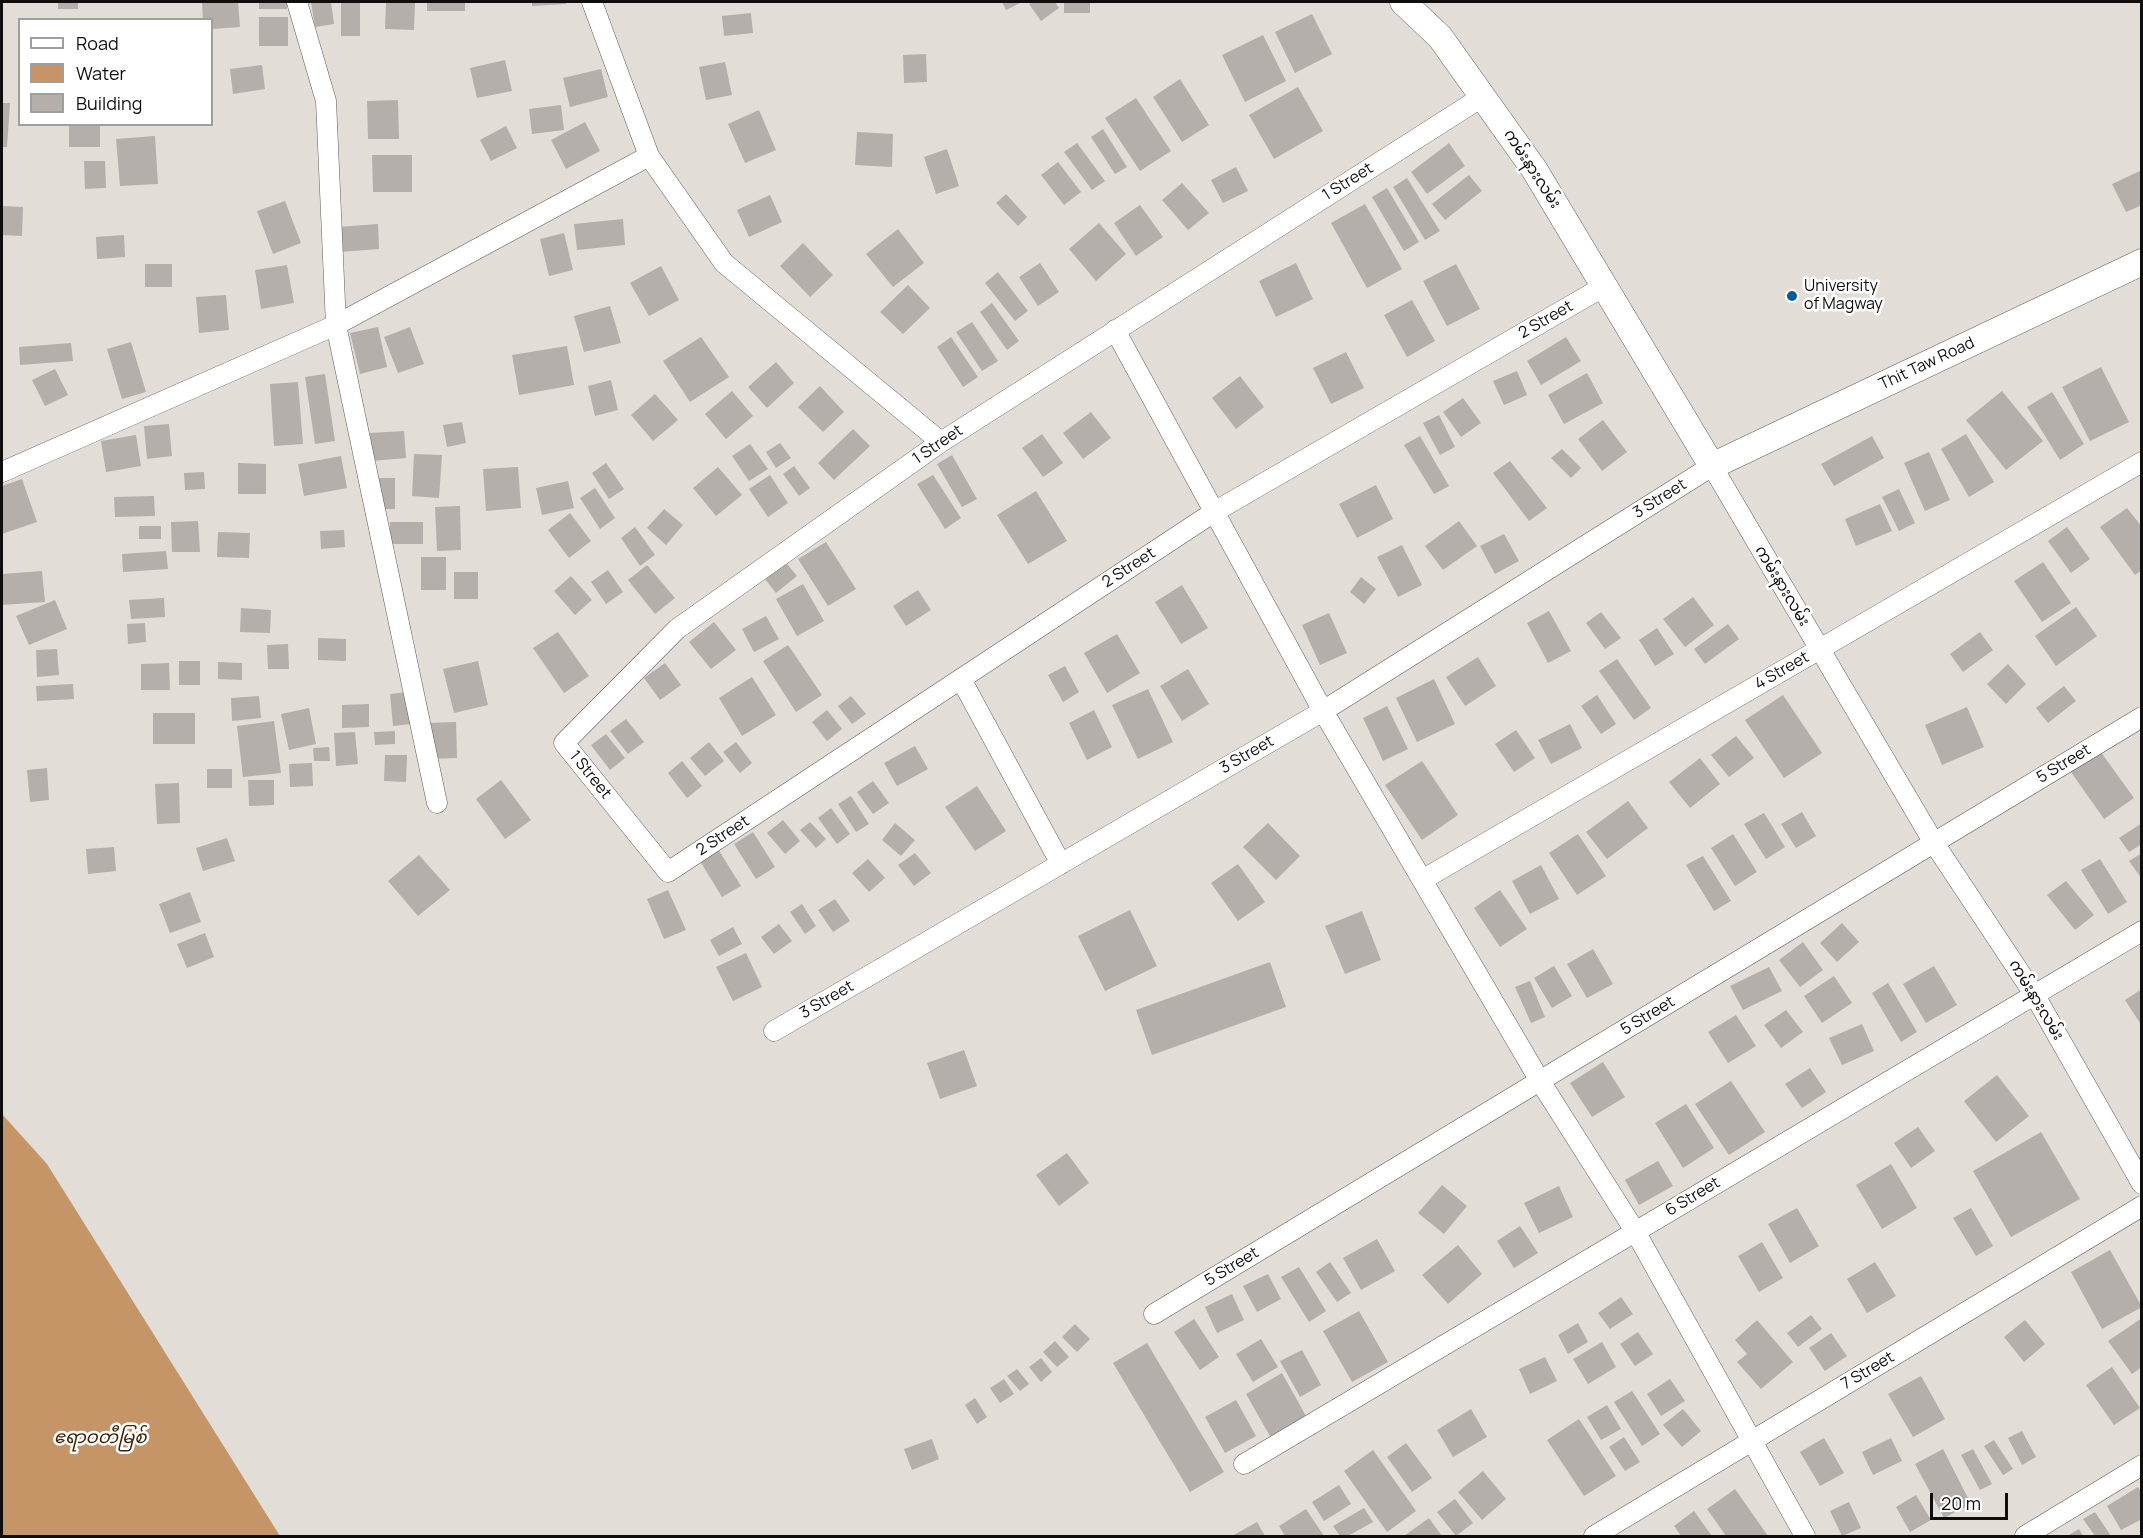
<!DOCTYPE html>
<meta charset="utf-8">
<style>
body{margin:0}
#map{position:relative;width:2143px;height:1538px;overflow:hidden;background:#e3ddd8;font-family:Manrope,sans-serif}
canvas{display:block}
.frame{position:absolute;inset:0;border:3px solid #100e0d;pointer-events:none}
.legend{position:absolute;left:18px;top:18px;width:195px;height:108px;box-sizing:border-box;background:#fff;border:2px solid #9f9f9e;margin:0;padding:8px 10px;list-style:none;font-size:18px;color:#100e0d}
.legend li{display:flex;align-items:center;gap:12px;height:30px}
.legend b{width:30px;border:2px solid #9f9f9e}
.scale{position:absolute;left:1930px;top:1493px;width:78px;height:27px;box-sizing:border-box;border:3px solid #100e0d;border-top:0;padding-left:8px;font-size:18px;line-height:21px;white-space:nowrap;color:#100e0d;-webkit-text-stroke:4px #fff;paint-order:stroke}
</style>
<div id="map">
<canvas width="2143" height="1538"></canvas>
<div class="frame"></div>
<ul class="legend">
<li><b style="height:8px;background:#fff"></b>Road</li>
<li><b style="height:16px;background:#c59568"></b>Water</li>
<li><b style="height:16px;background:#b4afab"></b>Building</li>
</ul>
<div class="scale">20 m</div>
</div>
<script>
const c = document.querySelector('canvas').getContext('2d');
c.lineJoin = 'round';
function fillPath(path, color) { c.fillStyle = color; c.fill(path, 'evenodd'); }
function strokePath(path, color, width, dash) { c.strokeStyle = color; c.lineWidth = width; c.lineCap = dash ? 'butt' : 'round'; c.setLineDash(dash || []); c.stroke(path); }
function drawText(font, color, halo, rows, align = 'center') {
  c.font = font + ' Manrope,"Noto Sans Myanmar",sans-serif'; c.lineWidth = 5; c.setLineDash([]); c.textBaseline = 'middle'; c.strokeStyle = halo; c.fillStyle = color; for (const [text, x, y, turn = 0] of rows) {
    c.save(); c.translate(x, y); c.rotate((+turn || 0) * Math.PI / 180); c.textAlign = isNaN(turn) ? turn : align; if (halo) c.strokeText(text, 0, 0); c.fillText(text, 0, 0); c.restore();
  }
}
fillPath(new Path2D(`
 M2,1114L47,1164L280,1536H2Z`), '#c59568');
fillPath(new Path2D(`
 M58,2H78V9H58Z
 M202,2H238L240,27L212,29V20H203Z
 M259,2H287V9H259Z
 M311,2H331L334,24L315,27Z
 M341,2H360V36H341Z
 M386,2H415L414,30L385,29Z
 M427,2H465V11H427Z
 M532,2H566V4L532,6Z
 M1002,2H1022L1006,10Z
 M1033,2H1055L1059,8L1041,21L1029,4Z
 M1064,2H1090V13H1064Z
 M751,13L753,33L724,36L722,16Z
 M1312,14L1332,54L1295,73L1275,32Z
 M259,17H288V46H259Z
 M1263,35L1286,81L1245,102L1222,55Z
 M926,54L927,82L904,83L903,55Z
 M505,60L512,91L477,98L470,68Z
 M725,62L732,95L706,100L699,67Z
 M262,65L265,89L233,94L230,69Z
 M601,69L608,97L570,107L563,78Z
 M1180,79L1209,125L1182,142L1153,97Z
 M1298,87L1323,131L1274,159L1249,115Z
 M1136,98L1171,151L1140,171L1105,118Z
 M398,100L399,139H368L367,101Z
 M2,103H10L7,147H2Z
 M561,105L564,130L532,134L529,109Z
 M759,110L776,150L745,163L728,124Z
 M585,122L600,151L566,169L551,140Z
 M69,124H100V147H69Z
 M506,126L517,148L491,161L480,140Z
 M1103,129L1127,167L1115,174L1091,137Z
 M857,132L893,134L892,167L855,165Z
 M155,136L158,184L120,186L116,139Z
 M1077,143L1105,181L1092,190L1064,152Z
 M1449,143L1465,166L1427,194L1411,172Z
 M947,149L959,186L936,194L924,157Z
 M372,155H412V192H373Z
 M84,161H105L106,188L85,189Z
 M1058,162L1081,192L1064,205L1041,175Z
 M1236,167L1248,191L1223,203L1211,180Z
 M2142,170V205L2126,212L2112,184Z
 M1469,175L1482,191L1445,220L1432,204Z
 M1407,178L1440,231L1425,240L1393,187Z
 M1182,183L1209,213L1188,230L1162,200Z
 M1387,188L1419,242L1404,251L1372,197Z
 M1006,194L1027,217L1018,226L996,203Z
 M770,195L782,222L749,237L737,210Z
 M285,201L301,243L273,254L257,211Z
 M1365,204L1402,269L1367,288L1331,223Z
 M1140,205L1163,237L1136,256L1114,223Z
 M2,206L23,207L22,236L2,235Z
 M623,219L625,245L577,250L574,224Z
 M1099,223L1126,254L1096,281L1069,249Z
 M378,224L379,249L339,252L337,227Z
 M898,229L924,263L893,287L866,254Z
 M564,233L573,270L549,276L540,239Z
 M124,235L125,257L97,259L96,237Z
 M803,243L833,275L810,297L780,266Z
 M1040,263L1059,292L1038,306L1019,277Z
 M1296,263L1313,299L1276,317L1259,281Z
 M145,264H172V287H145Z
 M1456,264L1480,309L1447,326L1423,281Z
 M287,265L294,303L261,309L255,270Z
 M661,266L679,300L649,316L630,283Z
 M998,272L1028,311L1015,321L985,283Z
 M908,285L930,308L903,334L880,312Z
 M226,295L229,330L199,333L196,297Z
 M1412,300L1435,341L1407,357L1384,315Z
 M992,303L1019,341L1007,350L980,312Z
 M610,306L621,343L584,352L574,316Z
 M972,322L998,361L982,371L956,332Z
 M378,327L387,367L360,374L350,333Z
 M410,327L424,364L398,373L384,337Z
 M701,337L729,377L690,402L663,361Z
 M951,337L978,377L963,387L937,347Z
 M1566,337L1581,361L1541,385L1527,361Z
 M131,342L146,392L122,399L107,349Z
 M71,343L73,361L20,365L19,347Z
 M567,346L574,385L519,395L512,355Z
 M1346,352L1364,388L1331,404L1313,368Z
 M776,362L794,383L767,408L748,387Z
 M2101,367L2129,422L2090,441L2062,387Z
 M55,369L68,395L45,406L32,380Z
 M1517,371L1527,395L1504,405L1493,381Z
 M1587,373L1603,403L1564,424L1548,395Z
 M325,374L335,441L315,444L305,377Z
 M1240,376L1264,407L1236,429L1212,398Z
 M611,380L618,410L595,416L588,386Z
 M298,382L303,444L274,446L270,384Z
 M820,386L844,412L823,432L798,407Z
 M732,391L753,416L726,439L705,414Z
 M2002,391L2043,441L2006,470L1966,420Z
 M2052,392L2084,444L2060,460L2027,407Z
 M655,394L678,420L653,441L631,415Z
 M1463,398L1481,423L1461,437L1443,412Z
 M1091,412L1111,438L1083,459L1063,433Z
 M1439,415L1455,447L1440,455L1423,423Z
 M1603,420L1627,452L1602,471L1578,439Z
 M462,422L466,443L447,447L443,425Z
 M169,424L172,456L147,459L144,426Z
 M853,429L870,446L834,480L818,463Z
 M404,431L406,458L372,461L370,433Z
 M1042,434L1063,463L1043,477L1022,448Z
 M1966,434L1994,482L1969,497L1941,449Z
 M136,435L141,466L106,472L101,441Z
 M1420,436L1449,486L1434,494L1404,445Z
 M1872,436L1884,458L1834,486L1821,464Z
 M780,443L791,458L776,468L766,452Z
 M750,444L768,469L749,481L732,456Z
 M1562,449L1581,468L1571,478L1551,458Z
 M1929,452L1950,500L1925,511L1904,463Z
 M414,454L442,455L439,498L412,496Z
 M952,455L977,499L962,507L937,464Z
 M341,456L347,488L304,496L298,464Z
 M1510,461L1547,508L1529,521L1493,473Z
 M238,463L266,464V494H238Z
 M606,463L624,489L609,499L592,473Z
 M794,466L810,488L799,496L783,474Z
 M518,467L521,508L486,511L483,469Z
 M718,467L742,495L716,516L693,488Z
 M204,472L205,489L185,490L184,473Z
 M770,475L788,503L768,517L749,489Z
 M933,475L961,518L945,529L917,484Z
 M373,478H395V509H373Z
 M22,479L37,522L2,534V486Z
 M568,481L574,508L542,515L536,488Z
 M1376,485L1393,519L1357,538L1339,504Z
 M595,488L615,518L600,529L580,498Z
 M1899,489L1915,523L1899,531L1882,497Z
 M1036,491L1067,541L1028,564L997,515Z
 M154,496L155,516L115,517L114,497Z
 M1880,504L1892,531L1856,546L1845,519Z
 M460,506L461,550L437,551L435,507Z
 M2127,508L2142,527V570L2135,575L2100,527Z
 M664,509L683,525L666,545L647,528Z
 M570,513L591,541L569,558L548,530Z
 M198,521L200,552H172L171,522Z
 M1459,521L1477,546L1443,570L1425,546Z
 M390,522H423V544H390Z
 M139,526H161V539H139Z
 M635,527L655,555L640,566L621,538Z
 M2067,527L2090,559L2071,573L2048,541Z
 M344,530L345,547L321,549L320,531Z
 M218,532L250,533L249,558L217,557Z
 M1504,534L1519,561L1495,574L1480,546Z
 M826,542L856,589L828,606L798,559Z
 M1402,545L1422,585L1398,597L1377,557Z
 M166,551L168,569L123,572L122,554Z
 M421,557H446V590H421Z
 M782,558L797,576L776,593L761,574Z
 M2043,562L2071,603L2042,622L2014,581Z
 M647,565L675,598L655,614L628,580Z
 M608,570L623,592L606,604L591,582Z
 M42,571L45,602L2,605V574Z
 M454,572H478V599H454Z
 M571,576L592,600L575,615L554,591Z
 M1361,577L1376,589L1364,604L1350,592Z
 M803,584L824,621L797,636L776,599Z
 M1182,585L1208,628L1181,644L1155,602Z
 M918,590L931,610L906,626L893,606Z
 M1693,597L1714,625L1685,647L1663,619Z
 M164,598L165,617L131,619L129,600Z
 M55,600L67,629L29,645L16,616Z
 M2076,607L2097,636L2056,666L2035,636Z
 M241,608L271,610L270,633L240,632Z
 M1549,611L1571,651L1548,663L1527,623Z
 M1601,612L1621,638L1605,649L1586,623Z
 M1329,613L1347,653L1320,665L1302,625Z
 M766,616L779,639L754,652L742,629Z
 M714,622L736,650L711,669L689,642Z
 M145,623L146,642L128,644L127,624Z
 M1728,624L1739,639L1705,664L1694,649Z
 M1657,628L1674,654L1655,666L1639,640Z
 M558,632L589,676L564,693L533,648Z
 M1980,632L1993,650L1963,672L1950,654Z
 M1117,634L1140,673L1107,693L1084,653Z
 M318,638L346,639V661L318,660Z
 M288,644L289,669H268L267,645Z
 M788,645L822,695L796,712L763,661Z
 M57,649L59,675L37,677L36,650Z
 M1478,657L1496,686L1465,706L1446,677Z
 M1617,659L1651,708L1634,720L1599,671Z
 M179,661H200V685H179Z
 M478,661L488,705L454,713L443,669Z
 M218,662L242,663V680L218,679Z
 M169,663L170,690H141V664Z
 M665,663L681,685L660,700L644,678Z
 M2008,664L2026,684L2006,704L1987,684Z
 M1065,666L1079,692L1063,702L1048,675Z
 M1188,669L1209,704L1182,721L1160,686Z
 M752,677L776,715L742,736L719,698Z
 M1434,679L1455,724L1417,742L1396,698Z
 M73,684L74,699L37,701L36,686Z
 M2064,686L2076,701L2048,723L2036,708Z
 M1148,689L1173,742L1138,759L1112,705Z
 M416,691L419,723L393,726L390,694Z
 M1597,695L1616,724L1601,734L1581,706Z
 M1783,695L1822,753L1784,778L1745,720Z
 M259,696L261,718L232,721L231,698Z
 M851,696L866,714L852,724L838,706Z
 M369,704V727L342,728V705Z
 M1387,706L1408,749L1383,761L1363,718Z
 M1967,707L1984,747L1942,765L1925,725Z
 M309,708L316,744L289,750L281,714Z
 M827,710L842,729L827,741L812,722Z
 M1094,710L1112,747L1087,760L1069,723Z
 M153,713H195V744H153Z
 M626,719L644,742L628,754L610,731Z
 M274,721L281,773L243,777L237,726Z
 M456,722L457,758L428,759L427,723Z
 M1570,724L1582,748L1551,764L1538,740Z
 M1516,730L1535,758L1514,772L1495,744Z
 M395,731V744L375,745L374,732Z
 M355,732L358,764L336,766L334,733Z
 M606,734L625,758L610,770L591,745Z
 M1736,736L1754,758L1729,777L1711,755Z
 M709,742L724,761L705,776L690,758Z
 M736,742L752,763L740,773L723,752Z
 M2095,744L2134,798L2104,819L2066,765Z
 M915,746L928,769L897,786L884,763Z
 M329,747L330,761H314L313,748Z
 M385,755H407L406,782L384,781Z
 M1700,758L1720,784L1690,808L1669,782Z
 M682,761L702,786L687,798L668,773Z
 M1422,761L1458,815L1422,840L1385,785Z
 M312,763L313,786L290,787L289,764Z
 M47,768L49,800L30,802L27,770Z
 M207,769H232V788H207Z
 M248,780H274V805L249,806Z
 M501,780L531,820L505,839L476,799Z
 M873,781L889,803L873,814L857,792Z
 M179,783L180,823L157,824L155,784Z
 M977,786L1006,831L975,851L945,807Z
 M851,796L869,824L856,832L838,804Z
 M1628,801L1648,828L1607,859L1586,832Z
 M831,808L850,834L837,844L818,818Z
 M1802,812L1816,836L1796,848L1781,824Z
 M1764,813L1785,847L1766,859L1744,824Z
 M783,820L800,841L785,854L767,833Z
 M810,822L826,839L816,848L800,830Z
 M895,823L915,840L901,856L882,840Z
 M1268,823L1300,856L1276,880L1243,847Z
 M2142,823V844L2129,852L2119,838Z
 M753,832L775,867L756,879L734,844Z
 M1578,834L1606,876L1577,895L1549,853Z
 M1733,834L1757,872L1735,886L1711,848Z
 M227,838L235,861L203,871L196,848Z
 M114,847L116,871L88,874L86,849Z
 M718,849L741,886L722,897L700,861Z
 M915,853L931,873L914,886L898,865Z
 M2142,853V879L2129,861Z
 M419,855L450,890L418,916L388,881Z
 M1703,856L1731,901L1714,911L1686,865Z
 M868,859L885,878L869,892L852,873Z
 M2100,859L2127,902L2108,914L2081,870Z
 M1238,864L1265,902L1238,921L1211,883Z
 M1541,865L1559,899L1530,914L1512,881Z
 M2066,881L2094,915L2075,930L2047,895Z
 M668,890L686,930L664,939L647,899Z
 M1500,890L1527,929L1500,947L1474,908Z
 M190,892L201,922L170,933L159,904Z
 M835,899L850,921L833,932L818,910Z
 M802,904L816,926L805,934L790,912Z
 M1130,910L1157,966L1105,991L1078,936Z
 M1362,911L1381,960L1345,974L1325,926Z
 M1842,923L1859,942L1837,962L1820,943Z
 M779,924L792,941L774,954L761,937Z
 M733,927L742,944L719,956L710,940Z
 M205,933L214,957L187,968L177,944Z
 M1803,942L1823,970L1800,987L1779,960Z
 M1593,949L1613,984L1587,998L1567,964Z
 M746,953L762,987L733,1001L716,967Z
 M1270,962L1286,1007L1152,1055L1136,1010Z
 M1554,966L1572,996L1552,1008L1534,978Z
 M1934,966L1957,1005L1926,1023L1903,984Z
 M1769,967L1782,991L1743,1010L1730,986Z
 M1834,976L1852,1003L1822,1023L1804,996Z
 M1530,981L1545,1017L1531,1023L1515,987Z
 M1888,983L1917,1032L1901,1042L1872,993Z
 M2142,989V1026L2125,1000Z
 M1786,1010L1803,1032L1781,1048L1764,1025Z
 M1736,1015L1756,1046L1728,1063L1708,1032Z
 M1862,1024L1874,1051L1842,1065L1829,1038Z
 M964,1050L977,1086L940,1099L927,1063Z
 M1603,1062L1625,1097L1592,1117L1570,1083Z
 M1810,1068L1826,1092L1802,1108L1785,1084Z
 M1997,1075L2029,1116L1996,1142L1964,1101Z
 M1731,1081L1765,1132L1729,1155L1695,1104Z
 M1686,1104L1714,1148L1683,1168L1655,1123Z
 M1918,1127L1935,1151L1911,1168L1894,1143Z
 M2041,1132L2080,1199L2011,1237L1973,1171Z
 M1067,1153L1089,1183L1059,1206L1036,1175Z
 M1658,1161L1673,1186L1639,1205L1625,1180Z
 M1891,1164L1917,1208L1882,1229L1856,1185Z
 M1442,1185L1467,1206L1444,1234L1418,1213Z
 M1559,1186L1573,1217L1539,1233L1524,1203Z
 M1797,1208L1819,1246L1790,1263L1768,1224Z
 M1971,1208L1993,1246L1976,1256L1953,1218Z
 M1520,1226L1538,1253L1514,1268L1497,1241Z
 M1377,1239L1395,1271L1361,1290L1343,1258Z
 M1762,1242L1783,1278L1759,1292L1738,1256Z
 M1458,1245L1482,1274L1448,1304L1422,1275Z
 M2110,1250L2142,1307L2102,1329L2071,1272Z
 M1330,1262L1351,1293L1337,1302L1316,1272Z
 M1875,1262L1896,1296L1867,1313L1847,1279Z
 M1299,1267L1326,1311L1309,1322L1281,1277Z
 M1268,1274L1281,1299L1257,1312L1243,1286Z
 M1232,1294L1244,1320L1217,1333L1205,1307Z
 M1621,1297L1633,1314L1610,1329L1598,1313Z
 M1359,1311L1388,1362L1352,1382L1323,1331Z
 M1811,1315L1822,1329L1798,1347L1787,1333Z
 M2142,1318V1367L2132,1374L2108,1341Z
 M1194,1319L1219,1357L1200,1370L1174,1332Z
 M1757,1320L1793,1362L1761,1389L1737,1362L1747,1354L1735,1340Z
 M2025,1320L2045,1344L2024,1362L2004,1337Z
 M1578,1323L1588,1342L1568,1354L1558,1335Z
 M1075,1324L1090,1339L1077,1352L1062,1337Z
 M1638,1332L1653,1354L1635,1366L1620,1344Z
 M1831,1333L1847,1356L1825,1371L1809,1348Z
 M1261,1339L1278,1367L1253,1382L1236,1354Z
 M1055,1341L1069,1357L1057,1367L1043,1352Z
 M1602,1342L1616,1367L1588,1384L1573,1359Z
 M1147,1343L1224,1472L1190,1492L1113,1363Z
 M1302,1350L1321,1385L1300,1397L1280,1361Z
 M1545,1357L1557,1381L1530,1394L1519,1369Z
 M1041,1358L1052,1372L1041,1382L1029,1367Z
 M2112,1367L2140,1408L2114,1425L2086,1385Z
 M1017,1369L1029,1384L1020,1391L1007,1376Z
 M1282,1373L1311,1425L1275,1445L1246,1394Z
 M1921,1376L1945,1419L1913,1437L1888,1394Z
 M1004,1379L1014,1394L1000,1403L990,1388Z
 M1670,1379L1685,1401L1661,1416L1647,1394Z
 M1632,1391L1660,1434L1642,1446L1614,1402Z
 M975,1398L987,1417L977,1424L965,1405Z
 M1236,1400L1256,1436L1225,1453L1205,1417Z
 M1607,1405L1621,1429L1601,1440L1587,1417Z
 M1471,1409L1487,1437L1453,1457L1437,1430Z
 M1683,1409L1701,1431L1682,1447L1663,1425Z
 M1579,1419L1616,1476L1584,1496L1547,1440Z
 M2022,1431L2036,1457L2022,1465L2008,1438Z
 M1624,1437L1640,1462L1625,1471L1609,1447Z
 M1824,1438L1844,1473L1820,1486L1800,1452Z
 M1891,1438L1902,1461L1873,1475L1862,1452Z
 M932,1439L939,1459L912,1470L904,1449Z
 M1994,1440L2013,1469L2003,1475L1984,1446Z
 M1406,1443L1432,1478L1412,1492L1387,1457Z
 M1943,1449L1971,1504L1944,1518L1915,1464Z
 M1973,1449L1992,1484L1980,1490L1961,1455Z
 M1373,1450L1416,1511L1387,1532L1344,1471Z
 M1483,1471L1506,1499L1482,1520L1458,1492Z
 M1339,1485L1351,1504L1324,1521L1312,1502Z
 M2138,1487L2142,1493V1519L2121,1530L2107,1506Z
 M1735,1489L1768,1536H1726L1707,1509Z
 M1916,1495L1931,1520L1910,1532L1896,1507Z
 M1455,1499L1473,1523L1456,1536L1437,1512Z
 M1849,1502L1861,1528L1842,1536L1830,1511Z
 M1364,1508L1373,1522L1348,1536H1340L1333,1526Z
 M1306,1509L1324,1536H1285L1279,1526Z
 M1694,1511L1712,1536H1681L1674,1526Z
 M2095,1512L2111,1536H2095L2083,1519Z
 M1429,1518L1442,1536H1404Z
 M1257,1522L1265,1536H1232Z
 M2079,1529L2083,1536H2067Z`), '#b4afab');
const minor = new Path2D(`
 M297,2L326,101L336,325L437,803
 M592,2L649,156
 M1482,97L941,442L677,629L564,743L668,872L1214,512L1603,287
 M1115,330L1323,711L1540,1081L1635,1231L1805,1536
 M2,472L336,325L649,156L724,263L941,442
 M961,679L1061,864
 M1422,880L2142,462
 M774,1031L1323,711L1712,466L1934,843L2034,994L2142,1184
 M1154,1314L2142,717
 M1244,1464L2142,931
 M1594,1536L2142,1206
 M2025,1536L2142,1465`);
const tertiary = new Path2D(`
 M1403,2L1440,37L1534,169L1712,466L2142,262`);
strokePath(minor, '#625e5a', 21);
strokePath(tertiary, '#625e5a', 27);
strokePath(minor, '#fff', 20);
strokePath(tertiary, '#fff', 26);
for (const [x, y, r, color] of [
 [1792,296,6,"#0a5c8e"]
]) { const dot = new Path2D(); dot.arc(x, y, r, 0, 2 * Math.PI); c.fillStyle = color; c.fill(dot); strokePath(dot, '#fff', 2); }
drawText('16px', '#100e0d', '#fff', [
 ["ကမ်းနားလမ်း",1532,169,57],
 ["1 Street",1348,182,-32],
 ["2 Street",1546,320,-30],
 ["Thit Taw Road",1927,364,-25],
 ["1 Street",938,445,-34],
 ["3 Street",1660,499,-32],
 ["2 Street",1129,568,-33],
 ["ကမ်းနားလမ်း",1782,586,59],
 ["4 Street",1782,671,-30],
 ["3 Street",1247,755,-30],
 ["5 Street",2064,764,-31],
 ["1 Street",590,775,51],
 ["2 Street",723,836,-33],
 ["3 Street",827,1000,-30],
 ["ကမ်းနားလမ်း",2036,1000,59],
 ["5 Street",1648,1016,-31],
 ["6 Street",1693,1197,-31],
 ["5 Street",1232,1267,-31],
 ["7 Street",1868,1371,-31]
]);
drawText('16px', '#100e0d', '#fff', [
 ["University",1804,287],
 ["of Magway",1804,305]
], 'left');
drawText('italic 18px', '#432300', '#fff', [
 ["ဧရာဝတီမြစ်",100,1438]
]);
</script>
